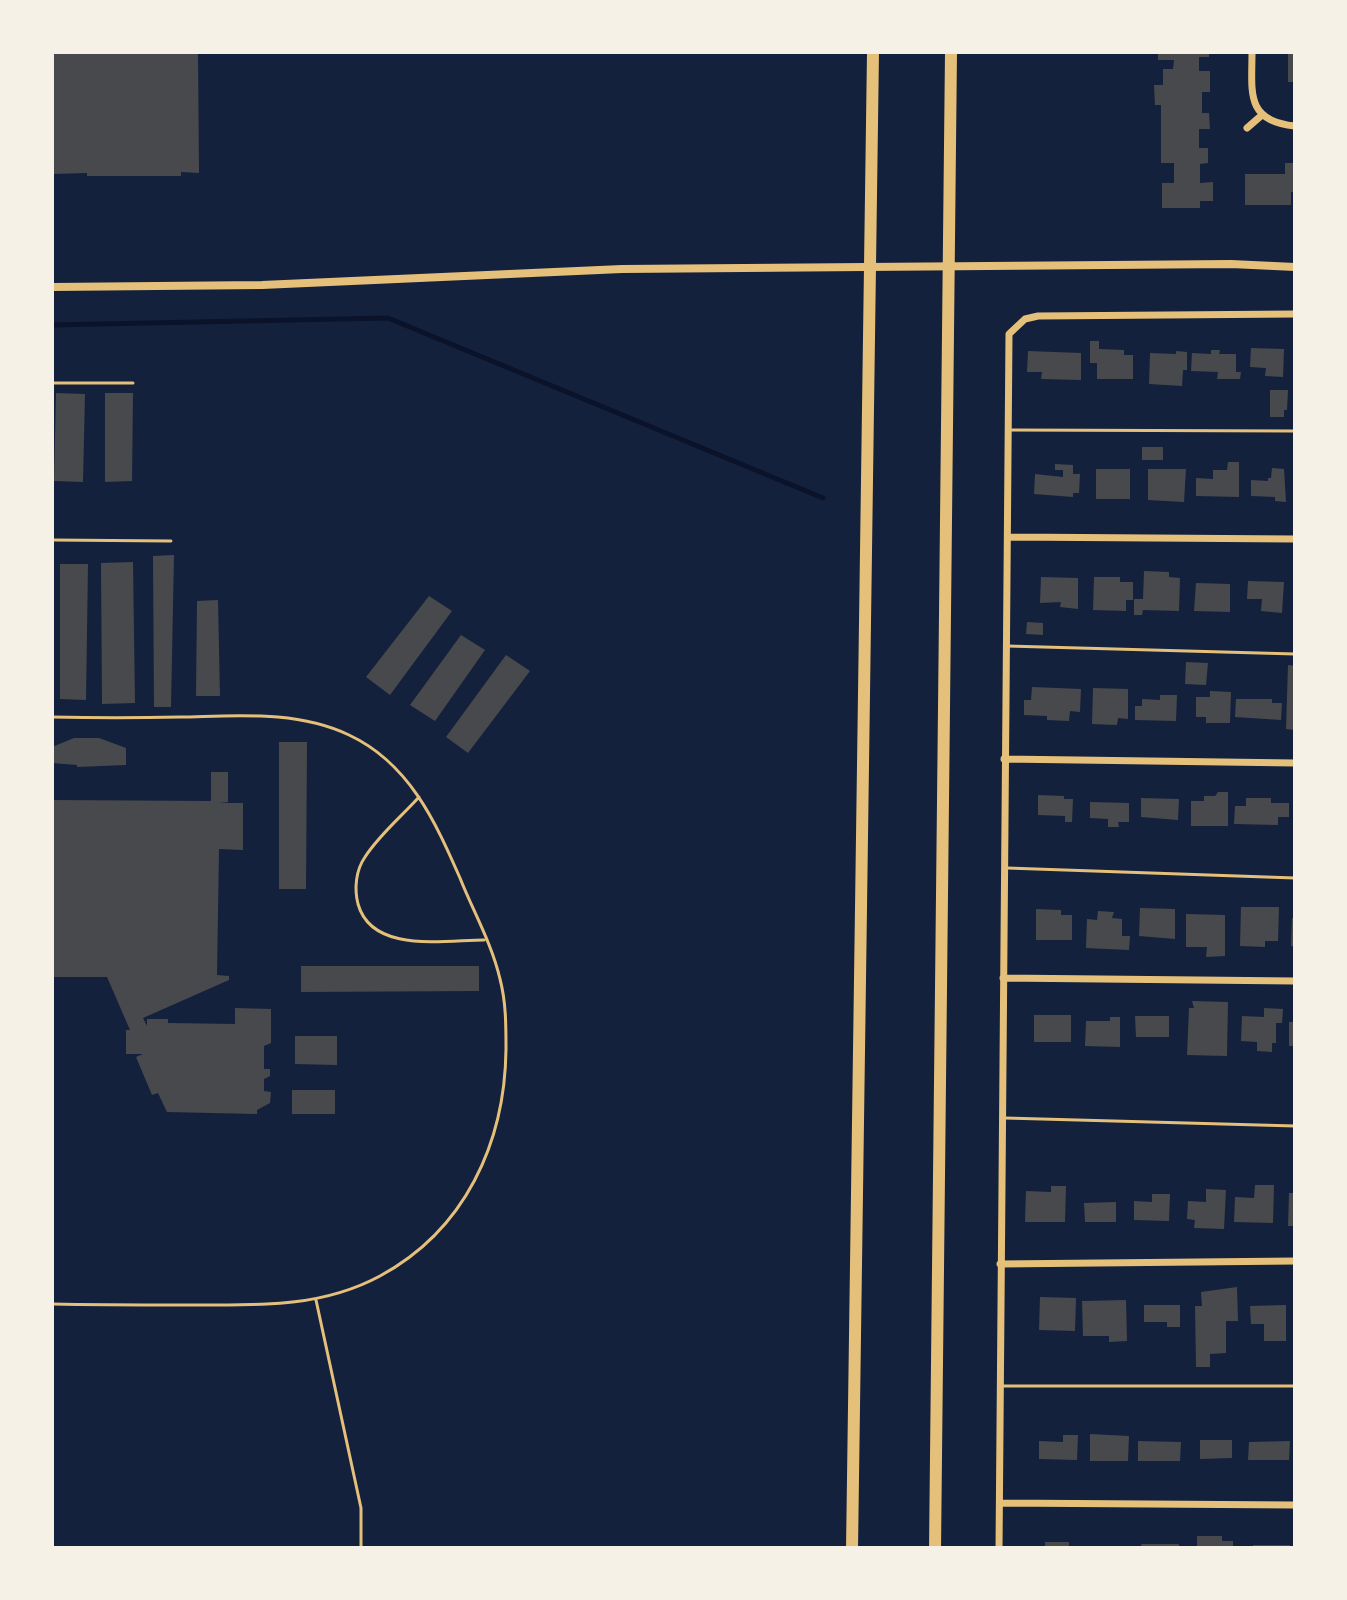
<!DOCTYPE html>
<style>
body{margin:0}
#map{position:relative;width:1347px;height:1600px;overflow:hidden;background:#14213d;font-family:"Archivo Narrow",sans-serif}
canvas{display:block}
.frame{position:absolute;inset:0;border:54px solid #f6f1e7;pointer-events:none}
</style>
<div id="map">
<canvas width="1347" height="1600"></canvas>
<div class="frame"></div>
</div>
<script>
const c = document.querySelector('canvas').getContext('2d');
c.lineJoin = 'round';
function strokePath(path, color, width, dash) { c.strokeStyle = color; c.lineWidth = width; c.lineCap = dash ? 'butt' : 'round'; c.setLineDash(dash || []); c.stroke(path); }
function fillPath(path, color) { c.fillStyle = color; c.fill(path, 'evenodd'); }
strokePath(new Path2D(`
 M52,325L388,318L823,498`), '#0b132b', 5);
fillPath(new Path2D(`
 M52,52H198L199,173L181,172V176H87V173L52,174Z
 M1158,52H1209V57H1199V71H1210V92H1202V113H1209L1210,129H1199V148H1208V163L1200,164V183L1213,182V201H1200V208H1162V183H1174V163H1161V105H1155L1154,85H1163V69H1173L1174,60H1158Z
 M1288,52H1295V82H1288Z
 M1285,163H1295V192H1291V205H1245V174H1285Z
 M1090,341H1099V349L1124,350V355H1133V379H1097V363H1090Z
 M1251,348L1284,349L1283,377L1265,376L1266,368L1250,367Z
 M1211,350H1220L1219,354H1236V372H1241L1240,379H1217L1218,372L1191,371L1192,353L1211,354Z
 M1028,351L1081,353V380L1041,379L1042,372H1027Z
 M1176,351L1187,352V370H1183L1182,386L1149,384L1150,353L1176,354Z
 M1270,390H1288L1287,410H1284V417H1270Z
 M56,393L85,394L83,482L54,481Z
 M105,393H133L132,481L105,482Z
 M1142,447H1163V460H1142Z
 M1228,462H1239V497L1196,496V478L1213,479V470H1227Z
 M1055,464L1073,465V474H1080L1079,493H1073V497L1034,494L1035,474L1063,477V470H1055Z
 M1272,468L1284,469L1286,502L1275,501V497L1251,496V480L1268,481V478H1271Z
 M1096,469H1130V499H1096Z
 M1148,469H1186L1184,502L1148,500Z
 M174,555L171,707H154L153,556Z
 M133,562L135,703L102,704L101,563Z
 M60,564H88L86,700L60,699Z
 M1144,571L1169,572V577L1180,578L1179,611L1143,610L1142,615H1134V599H1143Z
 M1041,577L1078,578V609L1060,607L1061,602L1040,603Z
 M1094,577H1120V582H1133V600H1126V611L1093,610Z
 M1248,581L1284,582L1282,613L1261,611L1262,599H1247Z
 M1196,583L1230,584V612L1194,611Z
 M429,596L452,611L390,695L366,677Z
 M218,600L220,696H196L197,601Z
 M1027,622L1043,623V635L1026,634Z
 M461,635L485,650L435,721L410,705Z
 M506,655L530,671L468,753L446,737Z
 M1186,662L1208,663L1206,685L1185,684Z
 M1288,665L1295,666V730L1286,729Z
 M1032,687L1081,689L1080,712L1070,711L1069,721L1047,720V716L1024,715V700H1031Z
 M1093,688L1128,689V719L1118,718L1117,725L1092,724Z
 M1210,691L1231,692L1230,723H1206V717H1196V697H1210Z
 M1160,695H1177L1176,721L1135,720V706H1142V699L1160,700Z
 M1236,699H1272V703H1282L1281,720L1235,717Z
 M74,738H99L126,748V765L77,767V765L52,763V747Z
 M279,742H307L306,889H279Z
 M211,772H228V802L219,803H243V850L219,849L217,975L229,976V980L143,1018L147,1026V1019H168V1023L235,1024V1008L271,1009V1043L264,1046V1069H270V1076L264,1079V1091L271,1092L270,1103L257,1110V1114L167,1112L158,1093L152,1095L136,1057L143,1054H126V1030H130L107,977H52V800L211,801Z
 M1218,792H1228V826H1191V801H1204V796H1215Z
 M1038,795L1064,796V799H1073L1072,822H1065V816L1038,815Z
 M1141,798L1179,799L1178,820L1141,817Z
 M1246,798H1271V803H1289V817H1278V825L1234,824L1235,806H1246Z
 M1090,802L1129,803V822H1118L1119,827H1108V819L1090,818Z
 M1241,907H1279L1278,941H1265V947L1240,946Z
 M1140,908L1175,909V939L1139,936Z
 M1036,909L1061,910V915H1072V940H1036Z
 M1098,911L1114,912L1112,918L1122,919V936H1130L1129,950L1086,948L1087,919L1097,920Z
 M1186,914L1225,915V956L1206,957L1207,947H1186Z
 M1292,918L1295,919V946H1291Z
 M301,966H479V991L301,992Z
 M1192,1001L1228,1002L1227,1056L1187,1055L1189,1008H1194Z
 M1264,1008L1283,1009L1282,1023H1276V1043H1272V1052L1257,1051V1042L1241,1041L1242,1016L1264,1017Z
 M1034,1015H1071V1042H1034Z
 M1135,1016H1169V1037H1136Z
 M1110,1017H1120V1047L1085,1046L1086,1021H1110Z
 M1289,1022H1295V1046H1289Z
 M295,1036H337V1065L295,1064Z
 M292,1090H335V1114H292Z
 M1255,1185H1274L1273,1223L1234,1222L1235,1197L1254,1198Z
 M1051,1186H1066L1065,1222H1025L1026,1191L1051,1192Z
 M1206,1189L1226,1190L1224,1229L1194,1228L1195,1220L1187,1219L1188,1201L1206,1202Z
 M1289,1193H1295V1226H1288Z
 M1152,1194H1170L1169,1221L1134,1220V1201L1152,1202Z
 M1116,1202V1222H1085L1084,1203Z
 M1237,1287L1238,1321H1226V1353L1210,1354V1367H1196L1195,1306H1202L1201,1292Z
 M1040,1297L1076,1298L1075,1331L1039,1330Z
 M1126,1300L1127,1341L1109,1342V1336H1083L1082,1301Z
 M1144,1305H1180V1327H1167V1322H1144Z
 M1286,1305V1341H1264V1324H1251L1250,1306Z
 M1090,1434L1129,1436L1128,1461H1090Z
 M1063,1435H1078L1077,1460L1039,1459V1441L1063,1442Z
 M1200,1440H1232V1458L1200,1459Z
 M1138,1441L1181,1442L1180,1461H1138Z
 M1290,1441L1289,1460H1248L1249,1442Z
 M1197,1536H1222V1541H1233V1548H1197Z
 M1045,1542H1069V1548H1045Z
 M1141,1544H1179V1548H1142Z
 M1253,1545H1290V1548H1253Z`), '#48494c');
strokePath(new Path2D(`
 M52,383H133
 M1010,430L1295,431
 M52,540L171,541
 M1007,646L1295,654
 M52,717C95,718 137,718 180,717C237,716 296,710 349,735C409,763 435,821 460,878C473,911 492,944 500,979C506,1002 506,1025 506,1049C505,1143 465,1230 380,1276C319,1309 253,1305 186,1305C141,1305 97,1305 52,1304
 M419,797C402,816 379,835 365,857C356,870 354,888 358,904C372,954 445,940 484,940
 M1007,868L1295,878
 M1005,1118L1295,1126
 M316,1300L361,1508V1548
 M1000,1386H1295`), '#e5c07b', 3);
strokePath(new Path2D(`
 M1252,52C1252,92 1245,121 1295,126
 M1247,128L1262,115
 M1009,537L1295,539
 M1004,759L1295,763
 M1003,978L1295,981
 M1000,1264L1295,1261
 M1000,1503L1295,1505
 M999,1548L1009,334L1025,319L1038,316L1295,314`), '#e5c07b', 7);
strokePath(new Path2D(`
 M52,287L262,285L622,269L1231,264L1295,267`), '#e5c07b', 8);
strokePath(new Path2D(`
 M852,1548L873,52
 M935,1548L951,52`), '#e5c07b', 12);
</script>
